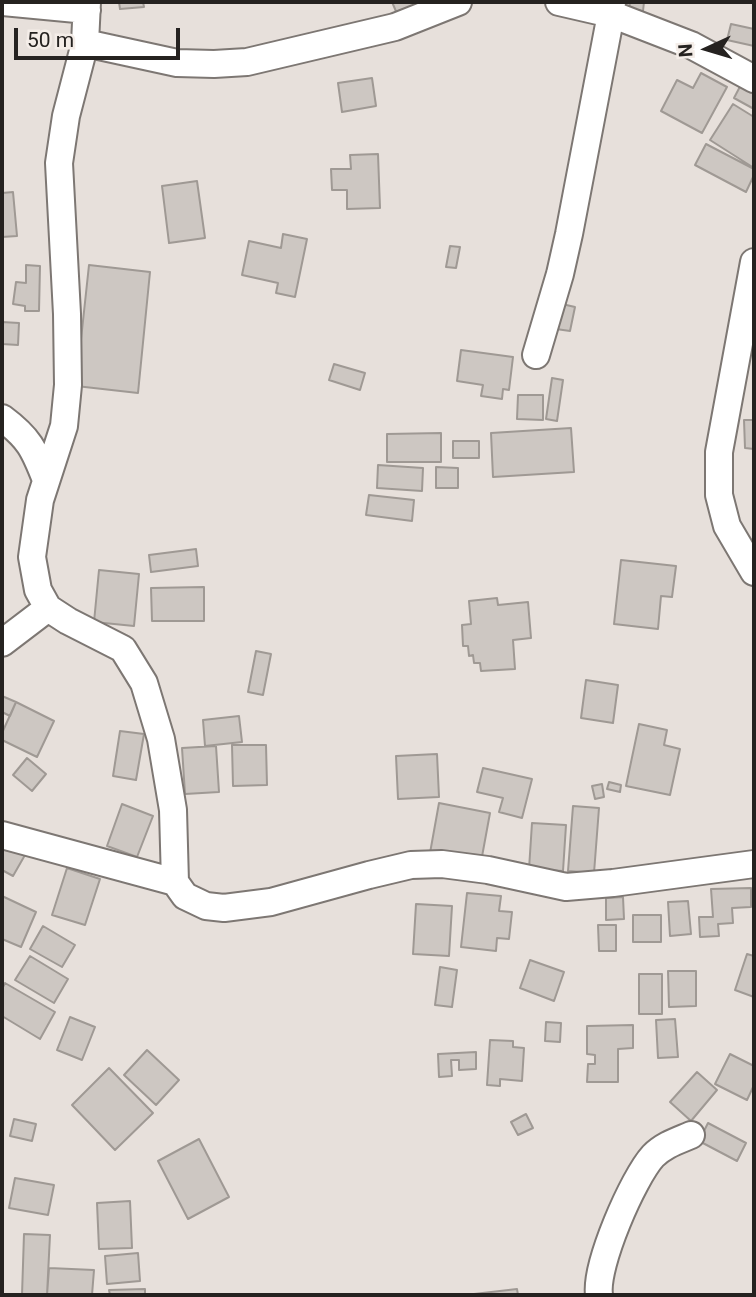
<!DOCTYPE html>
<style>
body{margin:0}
#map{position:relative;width:756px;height:1297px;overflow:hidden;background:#e7e0db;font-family:Roboto,sans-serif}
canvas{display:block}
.frame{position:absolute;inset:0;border:4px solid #252220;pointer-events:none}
.north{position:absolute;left:672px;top:14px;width:70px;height:70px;-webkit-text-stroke:5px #f4ede8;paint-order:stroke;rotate:266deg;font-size:19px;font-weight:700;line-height:28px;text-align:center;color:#252220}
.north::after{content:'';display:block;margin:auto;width:24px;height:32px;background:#252220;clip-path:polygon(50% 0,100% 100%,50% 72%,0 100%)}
.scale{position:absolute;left:14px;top:28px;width:166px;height:32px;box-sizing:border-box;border:4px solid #252220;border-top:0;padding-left:9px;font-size:21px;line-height:24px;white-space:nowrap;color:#252220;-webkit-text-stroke:5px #f4ede8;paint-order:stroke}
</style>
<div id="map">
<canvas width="756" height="1297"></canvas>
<div class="frame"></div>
<div class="north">N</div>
<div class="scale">50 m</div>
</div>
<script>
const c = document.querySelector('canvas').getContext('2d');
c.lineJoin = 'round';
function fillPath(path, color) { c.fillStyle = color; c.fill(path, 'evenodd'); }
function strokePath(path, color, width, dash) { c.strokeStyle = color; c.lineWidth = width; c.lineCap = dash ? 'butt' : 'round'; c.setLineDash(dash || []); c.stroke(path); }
const building = new Path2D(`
 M119,2H143L144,7L120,9Z
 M392,2H429L398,16Z
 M630,2H644L643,11L629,10Z
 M731,24L754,29V46L727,40Z
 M701,73L727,87L702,133L661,111L677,80L693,88Z
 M745,77L754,82V109L734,98Z
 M372,78L376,106L342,112L338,83Z
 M733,104L754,117V168L710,140Z
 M706,144L754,169V175L746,192L695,165Z
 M378,154L380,208L347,209V190H332L331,169H351L350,155Z
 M197,181L205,238L169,243L162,186Z
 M13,192L17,236L2,237V193Z
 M283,234L307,239L295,297L276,293L278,283L242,275L249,241L281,248Z
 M450,246L460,247L456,268L446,267Z
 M26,265L40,266L39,311H25V306L13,304L16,282L26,283Z
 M89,265L150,272L138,393L76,386Z
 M562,304L575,307L570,331L556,329Z
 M2,322L19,323L18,345L2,344Z
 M461,350L513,357L509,390L503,389L502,399L481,396L483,385L457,381Z
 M334,364L365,373L360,390L329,380Z
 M552,378L563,380L557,421L546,419Z
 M518,395H543V420L517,419Z
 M744,420H754V449L745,448Z
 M571,428L574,472L493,477L491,433Z
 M441,433V462H387V434Z
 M453,441H479V458H453Z
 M378,465L423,468L422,491L377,488Z
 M436,467L458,468V488H436Z
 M369,495L414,500L412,521L366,515Z
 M196,549L198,566L151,572L149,555Z
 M621,560L676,566L672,597L661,596L658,629L614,624Z
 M99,570L139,574L134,626L94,622Z
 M204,587V621H152L151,588Z
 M497,598L498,605L528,602L531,638L513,640L515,669L481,671L480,663H474L473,655L469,656L468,646H463L462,625L471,624L469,601Z
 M256,651L271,654L263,695L248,692Z
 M586,680L618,685L613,723L581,718Z
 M2,696L16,702L10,716L2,712Z
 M16,702L54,721L37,757L2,740V733Z
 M239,716L242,742L205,746L203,720Z
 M639,724L667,730L664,745L680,749L670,795L626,786Z
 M120,731L144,734L136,780L113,776Z
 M232,745H266L267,785L233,786Z
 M216,746L219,792L185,794L182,748Z
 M437,754L439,797L398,799L396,756Z
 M27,758L46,774L32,791L13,775Z
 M483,768L532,779L522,818L499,812L503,798L477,792Z
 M609,782L621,785L620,792L607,789Z
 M602,784L604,797L595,799L592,786Z
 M439,803L490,813L481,862L430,853Z
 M122,804L153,816L137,857L107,846Z
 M573,806L599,808L594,873L568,871Z
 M532,823L566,825L563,871L529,869Z
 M2,842L25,855L13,876L2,870Z
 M67,868L100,879L85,925L52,915Z
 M751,888V907L732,908L733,923L718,924L719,936L700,937L699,917H713L711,889Z
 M467,893L501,896L499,911L512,912L509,939L497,938L496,951L461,947Z
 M2,896L36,912L21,947L2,939Z
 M623,897L624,919L606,920V898Z
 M688,901L691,934L670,936L668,902Z
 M416,904L452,906L449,956L413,954Z
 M633,915H661V942H633Z
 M598,925H616V951H599Z
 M43,926L75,945L62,967L30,949Z
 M747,954L754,956V997L735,990Z
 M30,956L68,979L54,1003L15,980Z
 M530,960L564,972L554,1001L520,988Z
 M440,967L457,970L452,1007L435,1005Z
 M668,971H696V1006L669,1007Z
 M639,974H662V1014H639Z
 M5,983L55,1012L40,1039L2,1016V989Z
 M70,1017L95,1027L82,1060L57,1050Z
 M675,1019L678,1057L658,1058L656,1020Z
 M546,1022L561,1023L560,1042L545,1041Z
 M633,1025V1048L618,1049V1082H587L588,1064H595V1055L587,1054V1026Z
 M490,1040L513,1041V1047L524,1048L522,1081L500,1079V1086L487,1085Z
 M147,1050L179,1080L156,1105L124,1075Z
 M476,1052V1069L459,1070V1060H451L452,1076L439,1077L438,1054Z
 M730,1054L754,1066V1085L747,1100L715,1084Z
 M109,1068L153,1113L115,1150L72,1105Z
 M697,1072L717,1090L691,1121L670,1102Z
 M526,1114L533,1128L518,1135L511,1122Z
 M14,1119L36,1124L32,1141L10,1136Z
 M708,1123L746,1143L737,1161L699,1141Z
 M199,1139L229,1197L188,1219L158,1161Z
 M15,1178L54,1185L48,1215L9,1208Z
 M130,1201L132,1248L99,1249L97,1203Z
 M24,1234L50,1235L47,1295H22Z
 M138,1253L140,1281L107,1284L105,1256Z
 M49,1268L94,1270L92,1295H47Z
 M145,1289V1295H110L109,1290Z
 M517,1289L518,1295H474V1294Z`);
fillPath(building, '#cdc7c2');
strokePath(building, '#9f9994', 2);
const minor = new Path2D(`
 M3,2L87,10
 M87,2L85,43L66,116L59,163L67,314L68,385L64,426L40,500L32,557L38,590L48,608L68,621L123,649L144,683L161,739L173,810L175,882L185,896L206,906L224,908L271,902L369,875L411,865L442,864L488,870L566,887L613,883L754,864
 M559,2L611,14L691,45L754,79
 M85,43L177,63L214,64L247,62L395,27L458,2
 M754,262L719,452V495L727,526L754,572
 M536,355L560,274L569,234L611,14L612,2
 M2,418C29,438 34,449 46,480
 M2,643L48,608
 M2,835L175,882
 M599,1295C595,1265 633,1178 653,1156C664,1145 677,1141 691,1135`);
strokePath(minor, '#7d7773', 30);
strokePath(minor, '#fff', 26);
</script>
